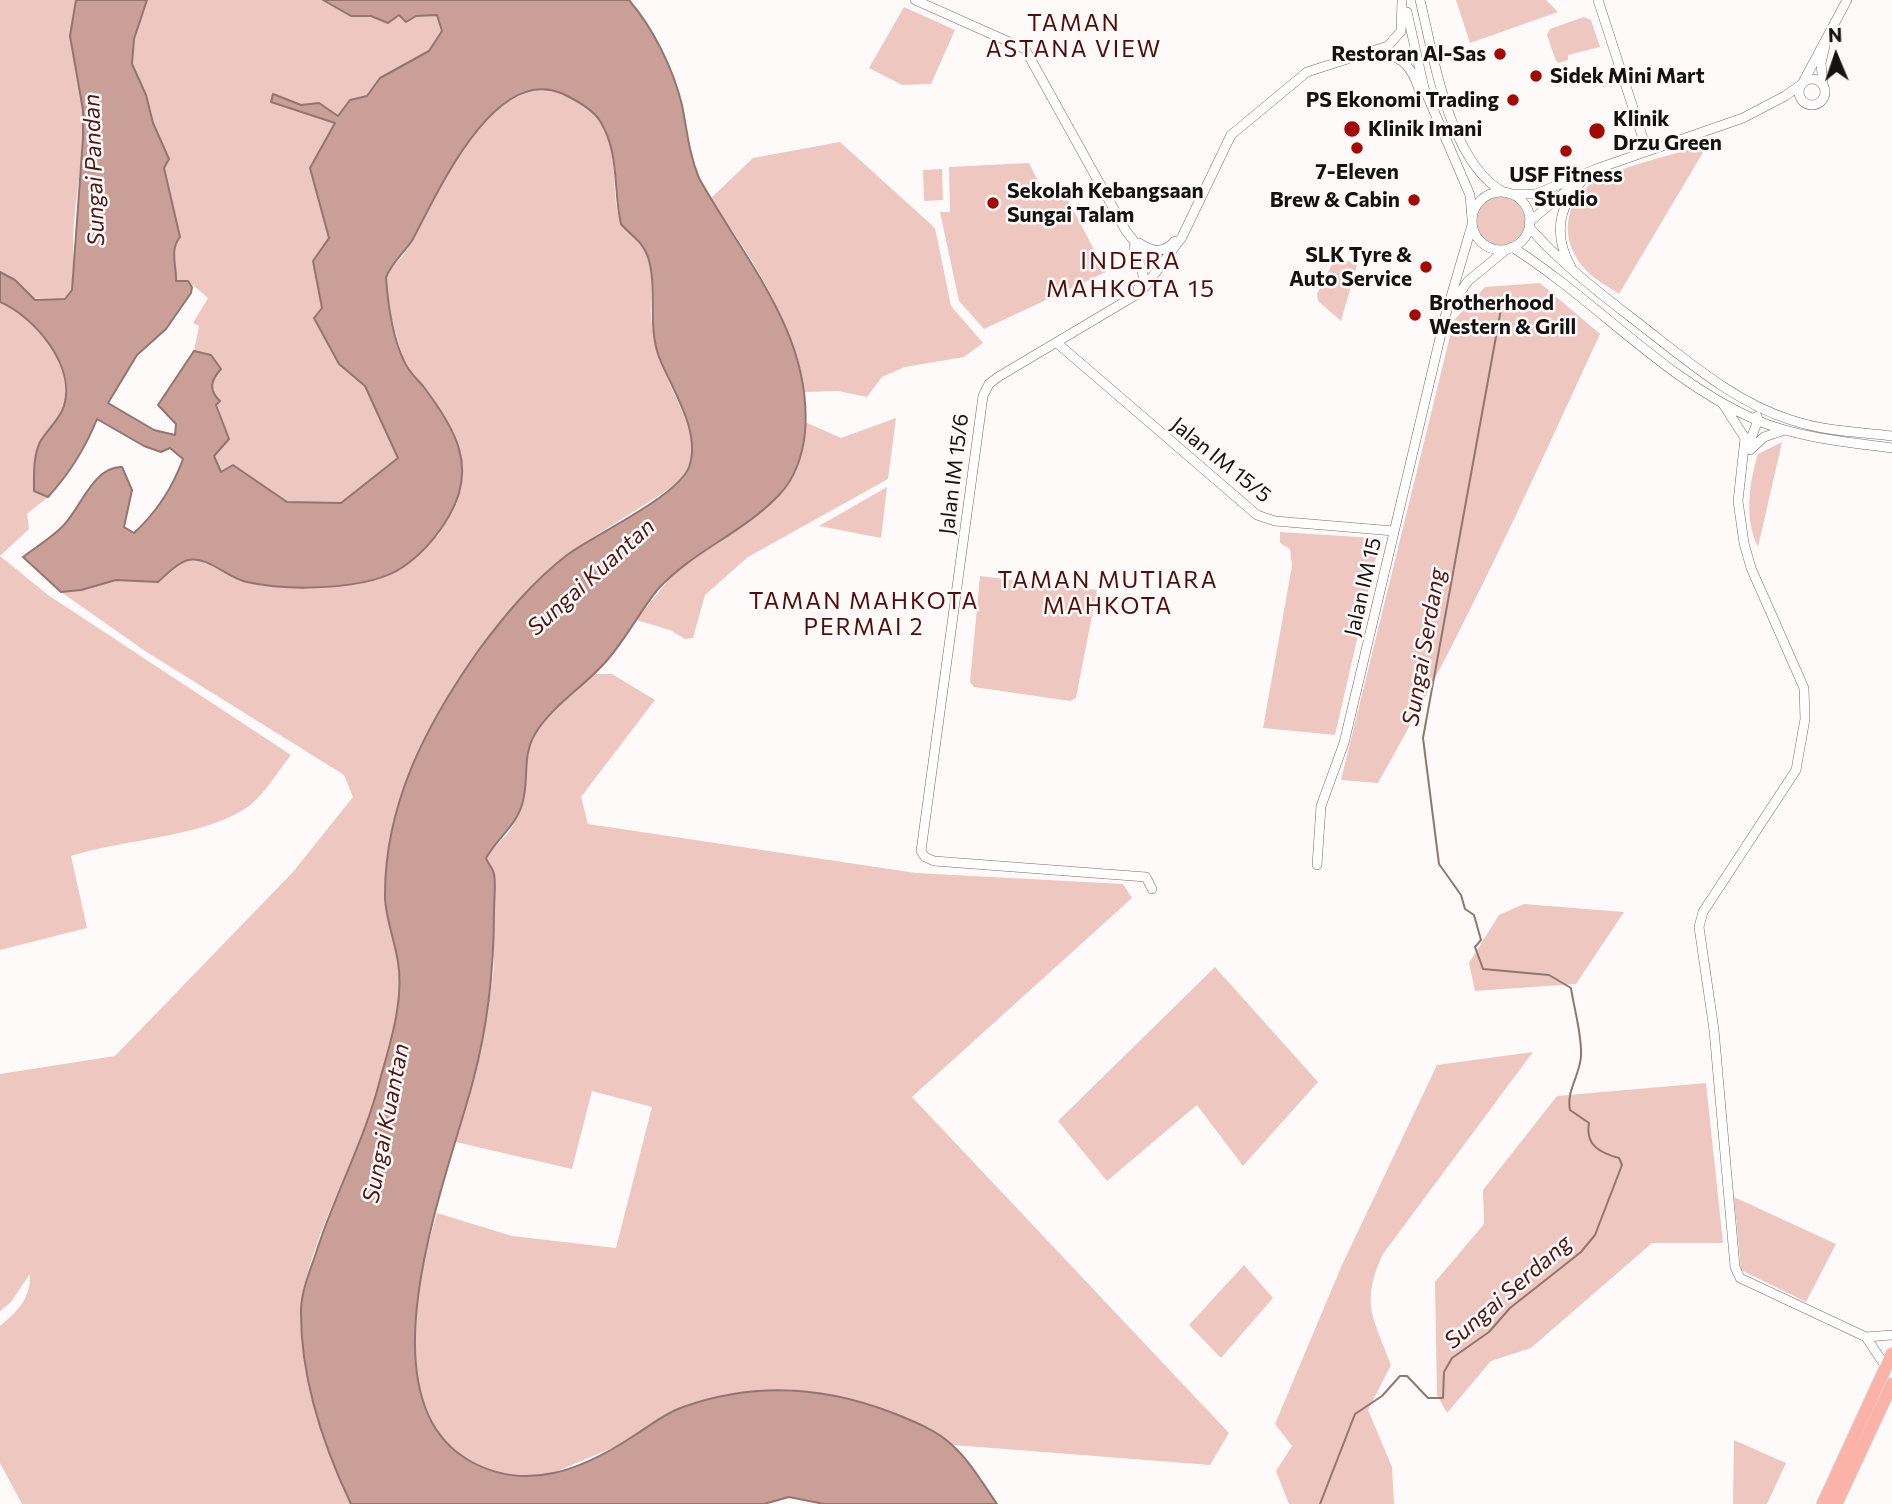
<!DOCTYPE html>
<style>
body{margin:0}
#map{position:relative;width:1892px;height:1504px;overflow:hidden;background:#fffafa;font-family:Commissioner,sans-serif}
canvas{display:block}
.north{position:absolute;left:1801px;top:21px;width:70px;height:70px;-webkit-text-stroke:5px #fffafa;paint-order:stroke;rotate:358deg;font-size:19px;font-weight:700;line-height:28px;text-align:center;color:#141212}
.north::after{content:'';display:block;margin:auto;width:24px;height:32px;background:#141212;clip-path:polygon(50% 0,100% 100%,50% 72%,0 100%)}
</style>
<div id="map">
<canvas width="1892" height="1504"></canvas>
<div class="north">N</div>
</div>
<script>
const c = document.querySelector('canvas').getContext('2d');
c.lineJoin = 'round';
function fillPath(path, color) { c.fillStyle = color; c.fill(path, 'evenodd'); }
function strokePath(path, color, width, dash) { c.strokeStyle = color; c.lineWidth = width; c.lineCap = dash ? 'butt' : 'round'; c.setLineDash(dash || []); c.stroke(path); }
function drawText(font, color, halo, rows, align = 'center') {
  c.font = font + ' Commissioner,sans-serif'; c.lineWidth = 5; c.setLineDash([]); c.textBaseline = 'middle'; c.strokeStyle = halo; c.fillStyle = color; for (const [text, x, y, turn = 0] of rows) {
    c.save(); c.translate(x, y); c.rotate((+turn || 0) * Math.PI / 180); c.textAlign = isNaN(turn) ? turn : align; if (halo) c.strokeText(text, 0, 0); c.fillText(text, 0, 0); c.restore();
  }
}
fillPath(new Path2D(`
 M0,0H76C64,47 81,68 83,112C85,156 74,199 73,242C73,259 79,287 65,299L30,298L8,275L0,272Z
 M147,0H323L351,16H371L388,23L400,15H437L442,31L429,51L380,78L367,96L350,100L338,116L319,103L301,105L274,94L271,101L335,123L310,168L330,238L313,261L322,309L339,364L365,386L398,459L341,503L287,502L233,465L221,473L214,456L220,412L211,387V355L194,351L199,326L193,323L208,298L188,281H176C177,266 169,251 180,237L164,168L169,159L153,123L146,95L132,64L134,39Z
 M1456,0H1546L1558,12L1470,43Z
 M904,7L955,30L931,84L902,85L869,68Z
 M1584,17L1591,20L1600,47L1568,55V60L1559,63L1556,61L1547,35L1550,29Z
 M542,89C562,91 586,102 598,119C620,148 610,184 619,217C624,234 642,238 649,259C654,278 650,298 651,318C652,330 656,342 659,354C666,385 688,412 692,445C693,463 686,474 673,486C633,514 589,536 552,567C531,585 515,607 498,628C438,703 397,775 387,872C383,905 394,932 398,964C403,998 392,1034 384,1067C365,1145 321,1213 303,1291C300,1306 302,1322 303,1338C307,1397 326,1450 351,1504H22L0,1463V1326C18,1311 31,1298 30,1274L11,1302L0,1311V1074L115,1056L293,872L353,797L344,775L145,651L61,592L81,590L116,580L158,582L187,560L203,561L244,582L284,586L328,585L438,536L457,503L460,448L436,406L404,362L390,313L386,278C389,266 402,259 408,248C437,193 474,100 542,89Z
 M840,142L935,228L951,306L983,343L964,357L905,367L882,377L867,397L838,391L804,392C794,322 751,255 710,199L753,158Z
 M1708,144L1619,294C1608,286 1593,279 1584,268C1559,240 1563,202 1595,181C1618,167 1680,153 1708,144Z
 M1029,163L1042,189L1060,185L1106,272L984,329L959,301L940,212H950L949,167Z
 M942,169L943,200L924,201L923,170Z
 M1477 221a24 24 0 1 1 48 0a24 24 0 1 1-48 0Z
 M1336,256L1357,265L1341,321L1318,301L1317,294Z
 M1540,283L1600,334C1530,486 1461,638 1378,783L1341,780L1454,320L1485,287Z
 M0,302C35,317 76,366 64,406C60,419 47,430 40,442C33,457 34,475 34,491L48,497L27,514L29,529L0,556L48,595L291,755C278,771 265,794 249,806C207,837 123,839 71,856L87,928L0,950Z
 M896,418L888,479L748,557L705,595L693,638L685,639L670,630L636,620L675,572L740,528L803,447L805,422L841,438Z
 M1782,442L1758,547C1744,518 1749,484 1758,454Z
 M887,487L881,538L819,526Z
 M1280,532L1374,538L1379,544L1335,735L1263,728L1292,566L1290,549L1280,543Z
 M980,576L1097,590L1076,698L1070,701L974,687L970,682Z
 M594,674H612L655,700L581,797L588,824L916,873L1123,884L1132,898L912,1097L1229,1433L1210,1465L953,1445L914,1422L869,1404L791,1389L736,1393L684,1406L617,1446L548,1475L511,1478L494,1473L456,1453L441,1438L421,1397L415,1362L417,1301L421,1270L437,1213L512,1236L616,1248L652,1107L592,1091L572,1169L456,1142L481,1049L494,969V873L486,858C492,847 504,840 511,829C525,806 521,781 527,756C535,720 569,697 594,674Z
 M1524,904L1624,912L1576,984L1475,991L1469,963L1499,915Z
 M1215,967L1318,1082L1243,1166L1197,1105L1107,1181L1058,1121Z
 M1533,1052L1383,1254C1360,1303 1373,1317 1391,1365L1368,1410L1392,1467L1394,1504H1289L1276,1471L1292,1446L1275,1424L1342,1265L1437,1065Z
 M1706,1083L1723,1243H1652L1531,1348L1491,1361L1447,1413L1437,1395L1435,1282L1484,1224L1483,1190L1557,1096Z
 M1734,1197L1836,1244L1806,1302L1741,1270Z
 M1244,1265L1273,1298L1221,1358L1189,1325Z
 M1734,1440L1786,1463L1767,1504H1733Z`), '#efc7c1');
const water = new Path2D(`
 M76,0H147L134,39L132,64L146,95L153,123L169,159L164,168L180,237C169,251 177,266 176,281H188L192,287L191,293L166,329L137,355L108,403L154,430L175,435L176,424L158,405L194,351L211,355L221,369C211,380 208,390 220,401L216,405L229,439L214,456L221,472L233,465L287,502L341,503L398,458L365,386L339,364L314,318L322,308L313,261L329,238L310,168L335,123L271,102L273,94L301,105L319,103L338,116L350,100L367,96L380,78L429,51L442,31L437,15L416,16L406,22L399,15L388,23L371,16H351L323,0H629C653,28 673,68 682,105C687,130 689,154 699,178C743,258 813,334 805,432C803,454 795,479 779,495C743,533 693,551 658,589C640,611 627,637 609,658C587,685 553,704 535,734C522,756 529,778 523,801C517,826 498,837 486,858C488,864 493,868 494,874C496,885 494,899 494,911C494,969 488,1025 473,1081C449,1174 357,1398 470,1461C527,1493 584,1469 635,1435C651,1425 665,1413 683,1407C753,1382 824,1386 893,1413C913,1421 936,1430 952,1445C970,1461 983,1484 997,1504H824L789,1497L764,1504H351C322,1443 300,1377 301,1309C302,1289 310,1271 316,1253C335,1193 366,1138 381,1076C391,1041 404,999 398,962C395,941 386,920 385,898C384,805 426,725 478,651C504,616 532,582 567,555C595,534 677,497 689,467C702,432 671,388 659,357C647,324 658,289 648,257C642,240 631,236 621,224C613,190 620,153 600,121C592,108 574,99 561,93C493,66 437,194 413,239C405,252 390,264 386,278C388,305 392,336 404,361C408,371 416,378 423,386C455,428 478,467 449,516C437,537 423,553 403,567C368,591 287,591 247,582C227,578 209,556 188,560C177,563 166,575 158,582L116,580L81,590L61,592L23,557C36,547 51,538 62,527C80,510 93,466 122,467L132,490L124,527L134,533C157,512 172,489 183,459L170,448L161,452L144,446L97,419C85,449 70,473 48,497L34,491C34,475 33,457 40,442C47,430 60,419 64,406C76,366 35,317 0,302V272L15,280L35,300L65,299L72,290L83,138V110L70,36Z`);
fillPath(water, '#ca9f98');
strokePath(water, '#937570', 2);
strokePath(new Path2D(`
 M1320,1504L1355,1414L1382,1396L1400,1376H1407L1428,1398H1443L1444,1372L1452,1358L1489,1332L1510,1308L1581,1252L1595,1235L1622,1165L1619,1158C1600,1153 1585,1145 1589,1123L1570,1110C1566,1091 1580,1075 1581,1056C1582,1034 1574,1009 1571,988L1549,975L1483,969L1475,947L1481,940L1474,915L1465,909L1461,895L1439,864L1423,738L1503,298`), '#937570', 2);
const secondary = new Path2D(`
 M915,0L1025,49L1126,231L1145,255L1162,266
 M1420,0C1434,57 1449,164 1505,193
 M1598,0L1647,151
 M1407,12L1424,88L1470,195L1472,219
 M1372,55C1400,53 1410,63 1419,89
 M1799 92a13 13 0 1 1 26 0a13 13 0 1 1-26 0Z
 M1823,84L1821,63L1825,46
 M1472 221a29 29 0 1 1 58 0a29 29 0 1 1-58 0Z
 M1510,194H1536L1596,169L1743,118L1785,96L1802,84L1847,0
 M1529,222L1572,186
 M1529,227C1564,267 1605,297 1646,329C1691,364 1737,403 1791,420C1823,431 1858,432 1892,436
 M1139,243C1153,252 1163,254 1175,241
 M1134,247L1144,278L1138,289
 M1512,247C1597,301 1663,379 1756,420C1799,438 1847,442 1892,448
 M1571,267C1552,234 1559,202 1587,176
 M1453,303L1468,281L1507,249
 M1057,343L1257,515L1275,521L1394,531
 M1723,404L1745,438L1738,501L1744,543L1751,568L1804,688L1805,719L1796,770L1703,912L1699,927L1714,1030L1735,1267L1740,1278L1866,1337L1892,1335
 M1747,449L1758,420L1757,416
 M1750,450L1764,437L1785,430
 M1317,865L1321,806L1344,743L1445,317L1472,225
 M1152,889L1146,877L934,861L925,857L921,851L983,396L989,384L998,377L1141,292L1182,237L1231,135L1307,72L1388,46L1401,31L1402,0
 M1866,1337L1886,1367`);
const highway = new Path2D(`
 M1823,1504L1892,1354
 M1836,1504L1892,1384`);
strokePath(secondary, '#726d6c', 10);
strokePath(highway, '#d9d9d9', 14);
strokePath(secondary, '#fff', 9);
strokePath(highway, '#fbb2a7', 12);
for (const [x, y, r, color] of [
 [1500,54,7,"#a20a06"],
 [1536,76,7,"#a20a06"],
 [1513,100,7,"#a20a06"],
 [1352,129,9,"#a20a06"],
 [1597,131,9,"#a20a06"],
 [1357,148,7,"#a20a06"],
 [1566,151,7,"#a20a06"],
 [1414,200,7,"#a20a06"],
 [993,203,7,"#a20a06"],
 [1426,267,7,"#a20a06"],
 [1415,315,7,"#a20a06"]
]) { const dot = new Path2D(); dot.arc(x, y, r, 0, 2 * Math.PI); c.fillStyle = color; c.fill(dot); strokePath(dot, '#fffafa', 2.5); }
drawText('bold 21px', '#141212', '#fffafa', [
 ["Restoran Al-Sas",1486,54,"right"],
 ["Sidek Mini Mart",1550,76],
 ["PS Ekonomi Trading",1499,100,"right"],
 ["Klinik",1613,119],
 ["Drzu Green",1613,143],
 ["Klinik Imani",1368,129],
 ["7-Eleven",1357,172,"center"],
 ["USF Fitness",1566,175,"center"],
 ["Studio",1566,199,"center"],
 ["Sekolah Kebangsaan",1007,191],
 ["Sungai Talam",1007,215],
 ["Brew & Cabin",1400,200,"right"],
 ["SLK Tyre &",1412,255,"right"],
 ["Auto Service",1412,279,"right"],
 ["Brotherhood",1429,303],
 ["Western & Grill",1429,327]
], 'left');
drawText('21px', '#141212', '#fffafa', [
 ["Jalan IM 15/5",1221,460,39],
 ["Jalan IM 15/6",954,474,-83],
 ["Jalan IM 15",1363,587,-77]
]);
c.letterSpacing = '2px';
drawText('23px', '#510d08', '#fffafa', [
 ["TAMAN",1074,23],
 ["ASTANA VIEW",1074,49],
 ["TAMAN MUTIARA",1108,580],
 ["MAHKOTA",1108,606],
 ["TAMAN MAHKOTA",864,601],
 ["PERMAI 2",864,627]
]);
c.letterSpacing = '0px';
drawText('italic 23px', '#4d1712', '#fffafa', [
 ["Sungai Pandan",94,170,-92],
 ["Sungai Kuantan",591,577,-42],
 ["Sungai Serdang",1424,647,-80],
 ["Sungai Kuantan",386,1123,-79],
 ["Sungai Serdang",1508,1292,-41]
]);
c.letterSpacing = '2px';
drawText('24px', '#510d08', '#fffafa', [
 ["INDERA",1131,261],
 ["MAHKOTA 15",1131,289]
]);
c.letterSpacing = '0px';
</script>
